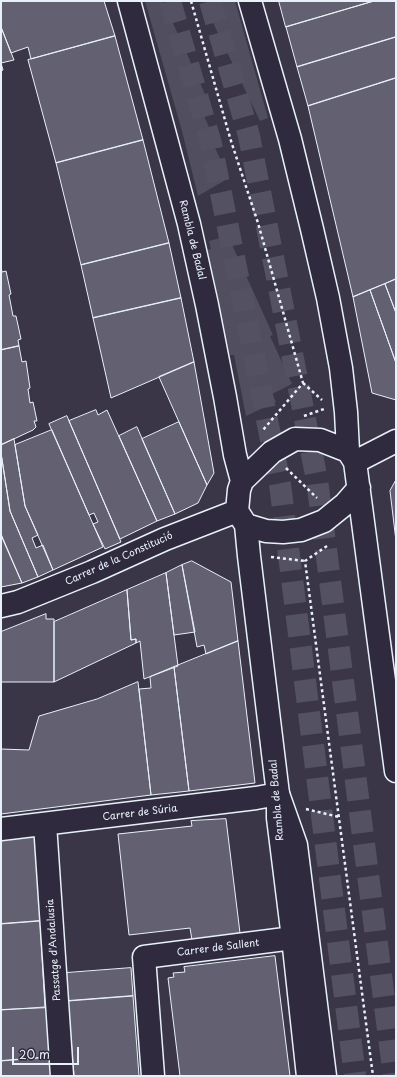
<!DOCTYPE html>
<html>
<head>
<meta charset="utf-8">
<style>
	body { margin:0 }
	#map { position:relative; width:397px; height:1077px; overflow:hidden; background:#3a3648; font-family:"Playpen Sans",sans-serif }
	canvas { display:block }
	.frame { position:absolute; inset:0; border:2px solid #e8f1f8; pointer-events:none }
	.scale { position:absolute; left:12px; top:1047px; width:67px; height:18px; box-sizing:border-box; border:2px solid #e8f1f8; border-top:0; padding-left:5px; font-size:12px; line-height:14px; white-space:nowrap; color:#e8f1f8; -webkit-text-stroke:3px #2f2a3d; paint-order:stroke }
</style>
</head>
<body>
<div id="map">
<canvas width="397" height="1077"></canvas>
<div class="frame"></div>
<div class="scale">20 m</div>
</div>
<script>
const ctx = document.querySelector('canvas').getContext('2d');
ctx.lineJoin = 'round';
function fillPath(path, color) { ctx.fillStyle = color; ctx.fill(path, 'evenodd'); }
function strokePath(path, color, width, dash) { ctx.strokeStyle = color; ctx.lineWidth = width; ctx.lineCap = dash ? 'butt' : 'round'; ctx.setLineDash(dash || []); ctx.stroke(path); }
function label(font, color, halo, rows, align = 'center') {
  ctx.font = font + ' "Playpen Sans",sans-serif'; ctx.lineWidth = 3; ctx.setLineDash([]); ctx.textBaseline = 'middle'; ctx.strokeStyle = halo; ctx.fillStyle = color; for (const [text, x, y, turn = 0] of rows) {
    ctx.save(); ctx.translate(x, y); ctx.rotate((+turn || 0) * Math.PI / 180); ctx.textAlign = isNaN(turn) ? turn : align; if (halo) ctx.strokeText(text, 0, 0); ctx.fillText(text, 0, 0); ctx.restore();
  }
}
fillPath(new Path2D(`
	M145 1H163L210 105 201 109 212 134 209 135 229 178 198 196 182 131Z
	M214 1H235L268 118 260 121 206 8 215 4Z
	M228 236 273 335 270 336 292 384 272 394 276 402 246 416 234 355H230L216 287 207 250 211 249 209 241Z`), '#504e5f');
const building = new Path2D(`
	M1 1H104L115 36 31 59 28 47 11 53 1 27Z
	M279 1H374L286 27Z
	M374 1H396V37L297 67 286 27Z
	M1 27 14 60 1 63 3 70 1 71Z
	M115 36 143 140 56 163 28 60Z
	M396 37V78L308 106 297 67Z
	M396 78V279L353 297 308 106Z
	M143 140 169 243 81 265 56 163Z
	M169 243 181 298 93 318 81 265Z
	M1 266 2 272 6 271 11 294 9 295 13 316H16L21 339 18 340 19 346 1 350Z
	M396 279V313L385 284Z
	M385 284 396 313V363L370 290Z
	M370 290 396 363V400L372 393 353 297Z
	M181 298 194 362 111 398 93 318Z
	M19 346 22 362 26 361 30 388 28 389 30 403 33 402 37 421H34L36 427 33 430 1 445V350Z
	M194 362 214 473 207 485 159 377Z
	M96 410 98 415 107 410 157 521 120 539 69 421Z
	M67 416 121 542 105 549 93 524 98 522 94 513 89 515 49 424Z
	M179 422 207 485 198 503 175 514 142 439Z
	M137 427 175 514 157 521 119 436Z
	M52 430 103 547 53 570 25 506 15 445Z
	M14 439 25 506 38 535 32 538 36 548 43 545 53 570 38 577 10 511 1 453V445Z
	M1 453 10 511 38 577 22 583 1 534Z
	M396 480V541L390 491Z
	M1 534 3 540 22 583 1 587Z
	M192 561 231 582 238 641 206 654 204 645 197 647 182 565Z
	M182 565 195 632 174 635 166 573Z
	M166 573 178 666 144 679 140 641 136 643V639L131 640 127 590Z
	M127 590 131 640 136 639V643L54 682V622Z
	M46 614V619H54V682H1V632Z
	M238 641 255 783 189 791 174 667Z
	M174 667 189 791 151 795 139 689 151 688 150 677Z
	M138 682 151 795 1 814V749L29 750 39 716 97 699Z
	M226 819 240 933 192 940 190 928 129 935 118 834 192 826 191 821Z
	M36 836 40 921 1 924V840Z
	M40 921 45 1007 1 1010V924Z
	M275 956 290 1076H180L168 978 174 977 173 973 185 972 184 967Z
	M131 968 133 996 68 1001 66 973Z
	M133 996 139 1076H74L68 1001Z
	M48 1008 51 1057 1 1061V1010Z
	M51 1057 52 1076H1V1061Z`);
fillPath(building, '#636171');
strokePath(building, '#e8f1f8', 1);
strokePath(new Path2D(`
	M170 1 211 144 280 484 355 1076
	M210 1 249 136 317 480 394 1076`), '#545262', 22, [22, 11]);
const minor = new Path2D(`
	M129 1 189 224 207 305 225 397 235 455 242 481
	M250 1 290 139 312 229 328 298 341 368 346 412 348 451 355 462 396 771
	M355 462 396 441
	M246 525 266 531 283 532 301 530 324 521 345 504 359 488
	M1 606 18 602 92 572 165 539 237 511
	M45 824 62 1076
	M1 829 256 798 278 794
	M153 1076 144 957 293 938
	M308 1076 293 938 278 818V794L249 556 246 525 237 511 239 490 242 481 272 452 295 439 320 440 348 451`);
const major = new Path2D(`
	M278 794 296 845 325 1076`);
strokePath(minor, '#e8f1f8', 25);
strokePath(major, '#e8f1f8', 25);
strokePath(new Path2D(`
	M191 1 231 141 258 223 303 383 263 430
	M303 383 322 400
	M304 416 324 409
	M286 468 317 498
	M327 546 305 561 373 1076
	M271 557 305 561
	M306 809 339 817`), '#e8f1f8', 2.5, [3, 3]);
strokePath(minor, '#2f2a3d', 22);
strokePath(major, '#2f2a3d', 22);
label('10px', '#e8f1f8', '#2f2a3d', [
	["Rambla de Badal",192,240,76],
	["Carrer de la Constitució",119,559,-24],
	["Rambla de Badal",277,800,-95],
	["Carrer de Súria",140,813,-7],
	["Carrer de Sallent",218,948,-7],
	["Passatge d'Andalusia",54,950,-94]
]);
</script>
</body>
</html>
